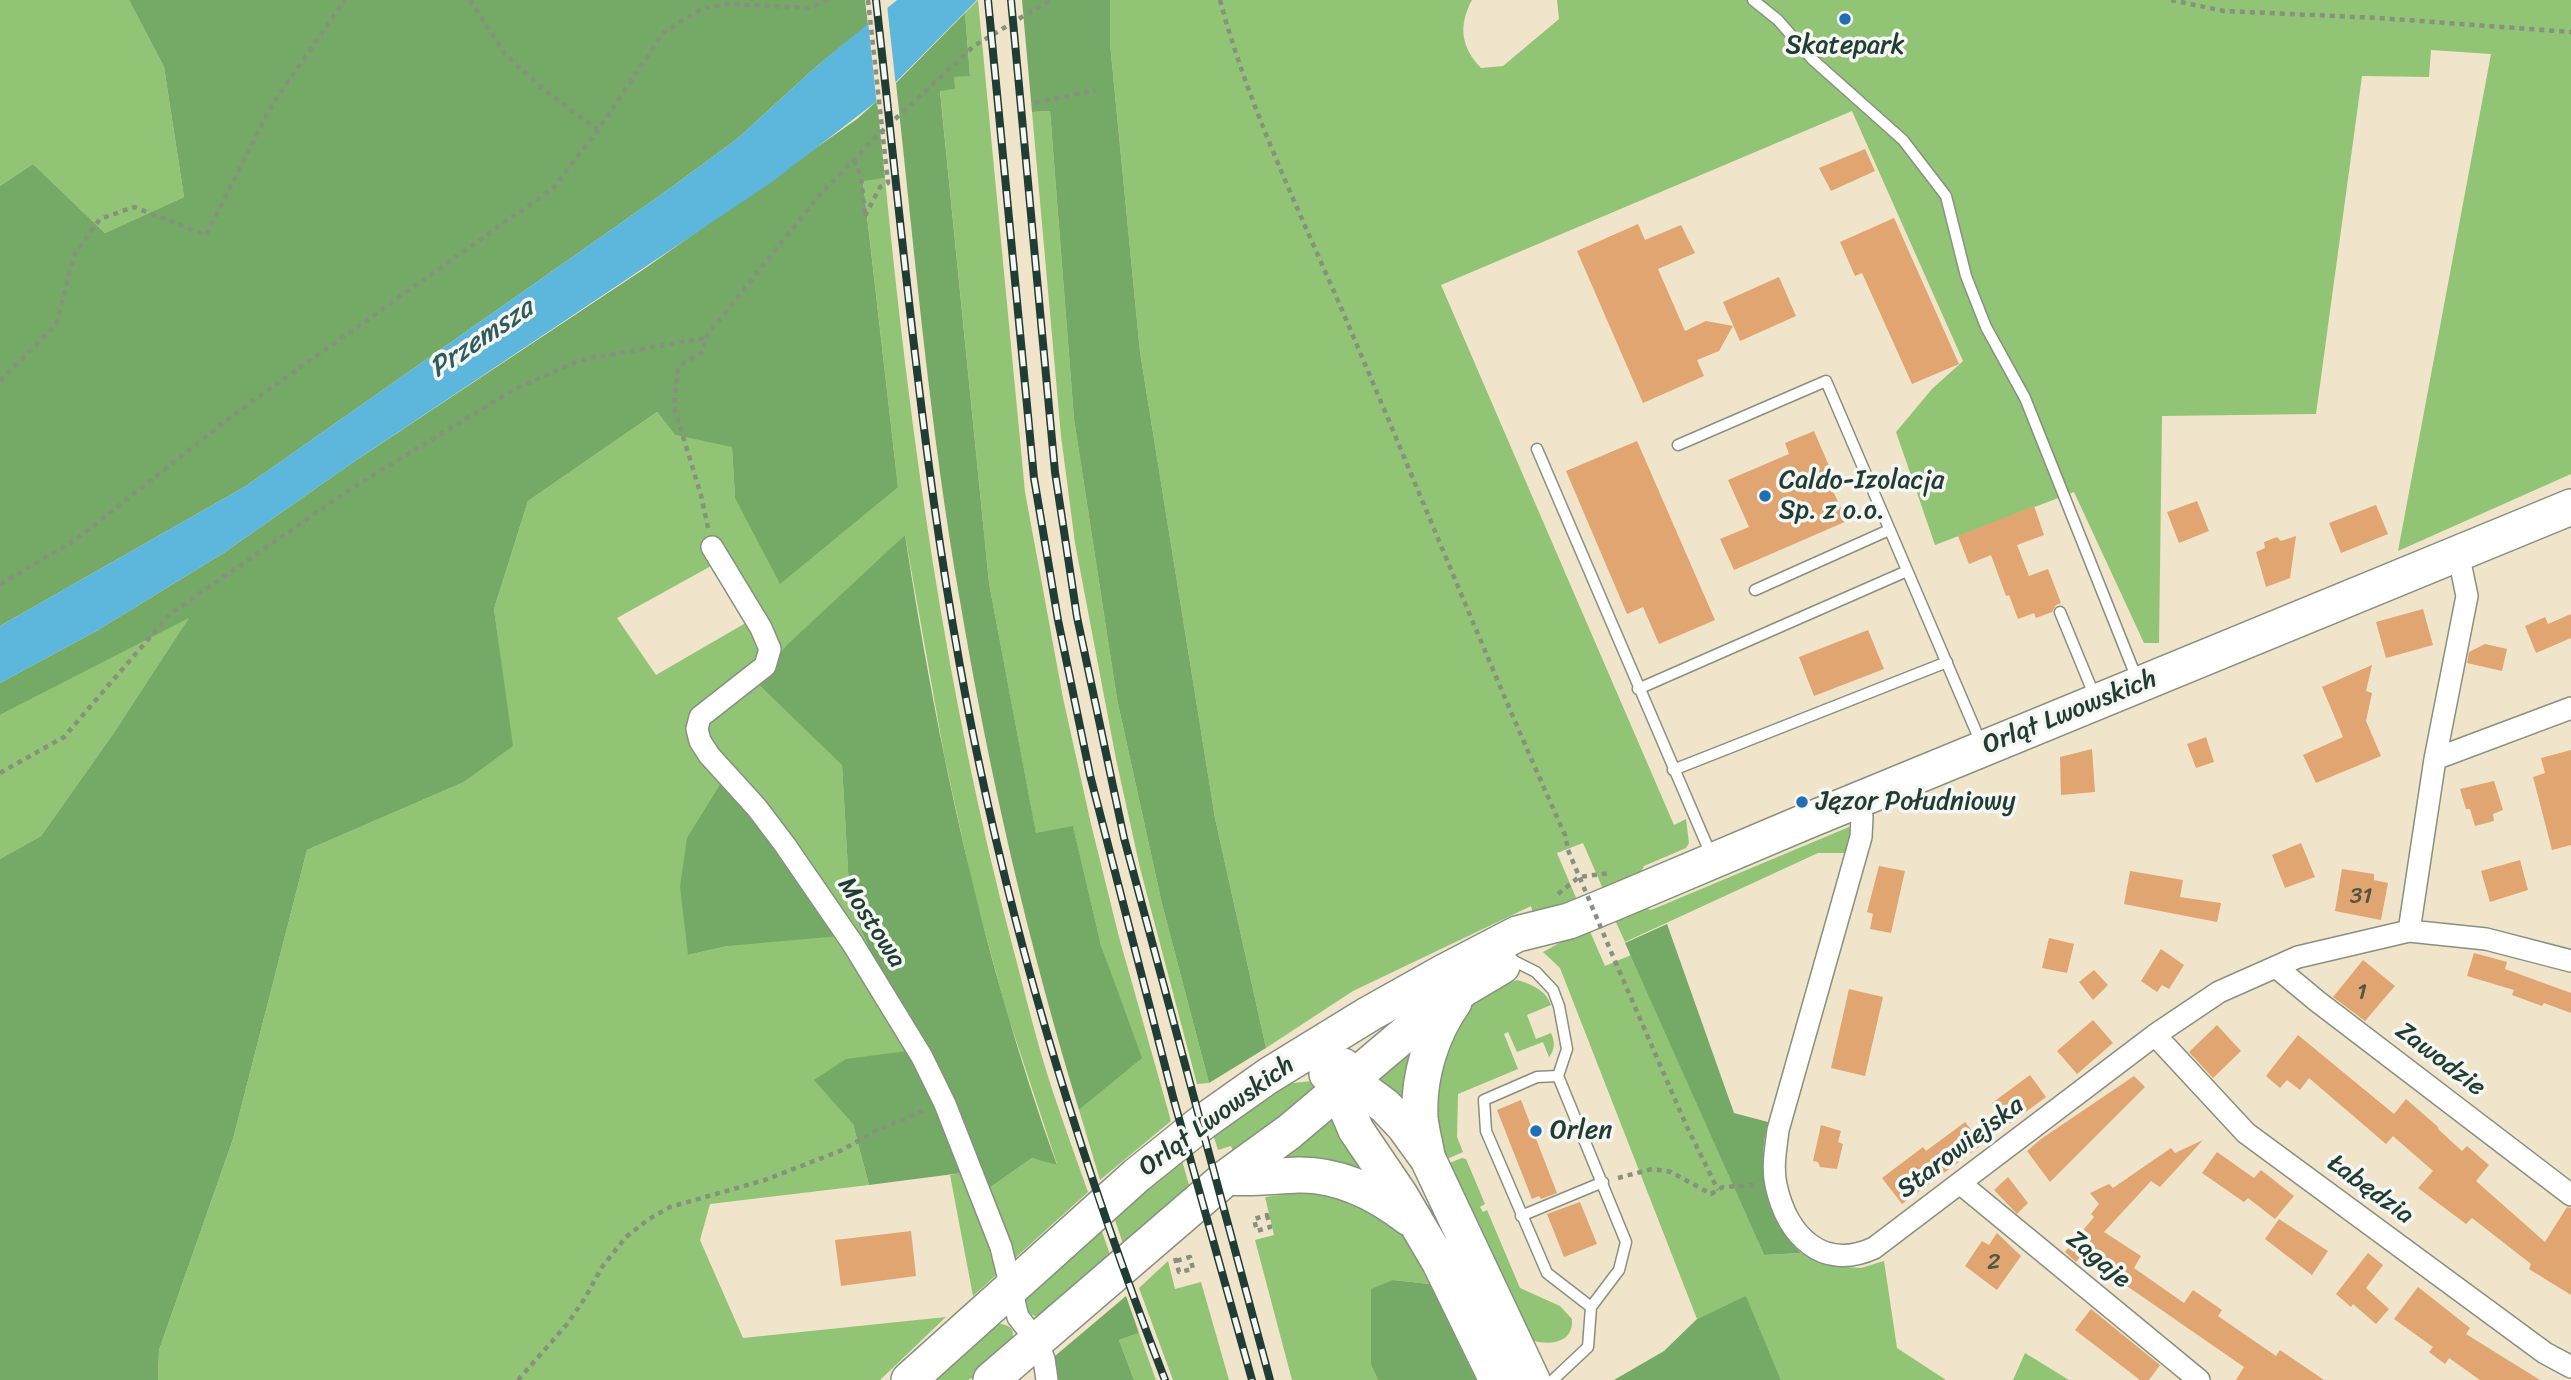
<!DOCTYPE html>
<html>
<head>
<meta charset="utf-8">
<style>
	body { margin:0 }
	canvas { display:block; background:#f0e4ca }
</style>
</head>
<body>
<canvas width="2571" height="1380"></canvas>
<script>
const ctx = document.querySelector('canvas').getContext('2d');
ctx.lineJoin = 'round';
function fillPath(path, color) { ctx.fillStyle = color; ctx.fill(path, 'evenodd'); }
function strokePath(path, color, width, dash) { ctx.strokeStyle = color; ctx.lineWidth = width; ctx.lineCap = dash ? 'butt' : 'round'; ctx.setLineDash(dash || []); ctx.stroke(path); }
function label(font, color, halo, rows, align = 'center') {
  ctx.font = font + ' Sriracha,sans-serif'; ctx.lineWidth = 7; ctx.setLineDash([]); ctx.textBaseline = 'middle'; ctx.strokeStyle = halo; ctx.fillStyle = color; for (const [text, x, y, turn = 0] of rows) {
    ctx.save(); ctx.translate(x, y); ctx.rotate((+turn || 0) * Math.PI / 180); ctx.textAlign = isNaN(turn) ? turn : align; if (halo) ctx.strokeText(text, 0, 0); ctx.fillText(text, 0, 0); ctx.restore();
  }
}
fillPath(new Path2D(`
	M0 0H129L164 67 184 197 105 233 33 164 0 186Z
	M978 0 1025 492 1063 698 1091 824 1119 937 1171 1121 1100 1180 1079 1110 1141 1058 1101 945 1073 827 1036 834 989 583 940 90 954 89V77L970 75 965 13Z
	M1110 0H1472C1458 26 1461 47 1481 68L1503 66 1559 19 1557 0H2571V474L2398 551 2491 54 2431 50 2429 77 2362 76 2316 414 2162 416 2159 643H2144L2074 492 1935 545 1896 432 1932 389 1963 361 1852 111 1441 285 1674 825 1686 819 1689 843 1686 848 1644 866 1640 874 1603 889 1583 843 1557 853 1577 900 1534 917 1531 906 1353 991 1266 1048 1215 818 1140 352 1110 43Z
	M1050 111 1074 419 1117 699 1162 904 1209 1083 1197 1084 1140 868 1116 759 1075 543 1061 436 1032 112Z
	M885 178C910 435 946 694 1012 944 1025 993 1037 1044 1053 1092 1064 1125 1076 1158 1088 1192L973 1296 950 1175 977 1170 985 1191 1032 1158 1057 1164 1007 1013 973 888 944 754 905 535 757 683 842 764 850 905 882 977 922 1049 853 1124 869 1185 710 1204 700 1240 743 1338 946 1317 880 1380H158L159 1350 233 1139 307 850 464 782 512 746 494 609 528 501 657 412 675 435 732 446 735 498 898 487 863 180ZM711 566 749 621 656 675 617 618ZM774 837 727 946 688 955Z
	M190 617 113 734 41 836 0 859V715Z
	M1849 827 1853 836 1845 853H1818L1625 942 1614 918 1638 906 1651 910Z
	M1588 927 1605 966 1631 955 1764 1255 1801 1253 1835 1266 1861 1268 1884 1261 1897 1348 1946 1380H1781L1746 1297 1697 1319 1560 968 1543 952Z
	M1517 980C1531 984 1546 990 1551 1005L1527 1015 1536 1039 1551 1033C1555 1041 1555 1050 1549 1057L1543 1042 1517 1052 1508 1032 1504 1034 1518 1069 1458 1094 1457 1137 1463 1152 1447 1159C1432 1113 1435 1076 1454 1033 1458 1026 1461 1015 1466 1009 1480 993 1498 986 1517 980Z
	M1413 1036 1410 1113 1367 1075Z
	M1322 1080 1326 1081 1234 1154 1231 1146 1218 1150 1212 1131 1272 1091 1293 1083Z
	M1327 1109 1366 1161 1354 1174 1269 1166Z
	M1181 1157 1191 1192 1125 1250 1113 1214Z
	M1462 1158 1466 1159 1485 1204 1480 1207 1483 1212 1487 1210 1520 1288 1560 1306 1572 1319C1574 1345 1546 1346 1528 1339L1449 1163Z
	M1296 1193 1327 1195 1355 1204 1360 1200 1402 1233 1430 1284 1393 1280 1371 1365 1378 1380H1292L1255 1240 1274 1235 1265 1197Z
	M1100 1226 1112 1260 1038 1317C1024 1313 1023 1303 1027 1291Z
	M1168 1261 1175 1289 1201 1282 1229 1380H1173L1139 1288Z
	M993 1323C1035 1325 1000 1355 986 1366 981 1370 974 1378 968 1380 958 1380 939 1380 928 1380Z
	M1139 1333 1156 1380H1134L1119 1340Z
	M2025 1353 2069 1380H2013Z`), '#92c475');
fillPath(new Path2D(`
	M129 0H865L868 25 818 65 737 139 665 192 246 486 0 626V186L33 164 105 233 184 197 164 67Z
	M1022 0H1110V43L1140 352 1215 818 1266 1048 1209 1083 1162 904 1117 699 1074 419 1050 111 1032 112Z
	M965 13 970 76 954 77 955 89 940 91 989 583 1036 833 1073 826 1101 945 1142 1058 1079 1110C1028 943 989 773 960 601 930 430 915 256 896 83Z
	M877 101 885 178 863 181 898 487 780 584 735 498 732 447 675 435 657 412 528 501 494 609 513 746 464 782 307 850 233 1139 159 1350 158 1380H0V859L41 836 113 734 189 618 0 715V683L98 630 225 552 352 463 647 267 857 119Z
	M905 535C938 748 983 961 1057 1165L1032 1158 985 1191 977 1171 869 1185 853 1124 814 1080 846 1059 922 1049 882 977 850 905 842 765 757 683 787 645Z
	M721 783 774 837 840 936 727 946 688 955 680 887 687 838Z
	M1667 924 1734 1113 1768 1122C1756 1172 1764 1217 1801 1253L1764 1255 1625 943Z
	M1393 1280 1430 1284 1476 1380H1378L1371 1365V1289Z
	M1126 1296 1139 1333 1119 1340 1134 1380H1058L1055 1356Z
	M1746 1296 1781 1380H1614L1664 1351 1697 1319Z`), '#75aa66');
fillPath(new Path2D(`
	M897 0H977L877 101 772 182 352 463 225 552 98 630 0 683V626L246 486 665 192 737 139 818 65Z`), '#5db6db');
fillPath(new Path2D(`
	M887 5 896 87 877 106 868 21Z`), '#f0e4ca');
fillPath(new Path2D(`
	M1865 149 1875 171 1831 191 1819 168Z
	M1894 218 1959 364 1912 384 1862 273 1855 276 1840 242Z
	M1638 224 1645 240 1681 225 1695 253 1658 269 1685 331 1706 321 1733 326 1719 351 1697 360 1704 376 1643 403 1577 251Z
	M1779 277 1796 316 1740 341 1723 302Z
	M1814 431 1839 489 1833 491 1847 521 1734 570 1720 539 1749 527 1728 480 1789 454 1785 443Z
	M1637 441 1715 620 1659 644 1643 607 1627 614 1566 471Z
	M2197 501 2209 531 2179 543 2167 512Z
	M2376 505 2388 534 2341 553 2329 523Z
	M2034 506 2044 535 2017 545 2029 576 2048 569 2061 603 2056 605 2052 612 2036 618 2034 613 2018 619 2009 595 2006 596 1991 555 1969 564 1958 536Z
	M2296 536 2290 578 2266 587 2256 552 2265 548 2264 542 2277 537 2281 541Z
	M2423 609 2433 645 2386 658 2376 622Z
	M2571 614V638L2536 653 2525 626 2545 617 2548 624Z
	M1868 630 1884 669 1814 696 1799 657Z
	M2485 644 2507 649 2502 671 2467 663 2469 652Z
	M2372 665 2366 691 2372 693 2366 721 2381 756 2316 783 2303 755 2343 737 2322 687Z
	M2206 737 2214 762 2196 768 2187 744Z
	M2092 749 2095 792 2061 795 2060 757Z
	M2571 750V845L2552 850 2533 777 2545 773 2541 758Z
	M2494 781 2503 810 2493 814 2494 821 2475 826 2470 809H2466L2460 789Z
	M2301 843 2315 877 2285 888 2272 855Z
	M2520 860 2528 890 2490 902 2481 871Z
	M1879 866 1905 871 1891 933 1870 929 1873 914 1867 912Z
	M2342 869 2374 874V880L2388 883 2381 920 2335 911Z
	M2130 871 2183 880 2180 897 2221 903 2217 922 2124 904Z
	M2049 938 2074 944 2067 973 2042 968Z
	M2161 949 2184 965 2169 989 2162 985 2157 992 2141 981Z
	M2474 953 2507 962 2505 969 2571 993V1013L2544 1003 2542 1006 2512 995 2514 990 2467 976Z
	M2363 960 2395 986 2365 1021 2333 997Z
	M2094 970 2108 985 2093 1000 2079 982Z
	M1849 989 1883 997 1865 1076 1831 1068Z
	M2093 1020 2113 1043 2077 1074 2057 1051Z
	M2217 1025 2241 1051 2213 1078 2189 1052Z
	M2298 1035 2394 1114 2406 1099 2438 1127V1129L2462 1151 2467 1146 2489 1165 2476 1181 2545 1242 2567 1207 2571 1208V1295L2529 1269 2531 1264 2472 1218 2466 1224 2418 1188 2433 1171 2393 1136 2386 1144 2309 1078 2300 1090 2287 1080 2280 1088 2266 1076Z
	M2030 1075 2046 1097 2008 1125 1992 1103Z
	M2134 1076 2145 1087 2050 1182 2027 1151 2041 1139Z
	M1521 1100 1557 1193 1541 1199 1539 1196 1532 1199 1497 1110Z
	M1965 1122 1983 1144 1902 1204 1882 1178 1923 1147 1926 1151Z
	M1821 1125 1841 1131 1838 1142 1843 1144 1837 1169 1820 1167 1818 1162 1813 1161Z
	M2203 1140 2160 1187 2151 1181 2104 1232 2141 1256 2134 1268 2184 1303 2193 1290 2222 1310 2218 1316 2276 1356 2280 1350 2324 1380H2236L2244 1367 2082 1255 2076 1262 2065 1252 2094 1217 2091 1214 2099 1204 2090 1193 2109 1184 2113 1188 2171 1148 2175 1153Z
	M2217 1152 2254 1178 2261 1170 2294 1196 2275 1219 2248 1198 2244 1202 2202 1173Z
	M2008 1177 2028 1203 2017 1214 1994 1190Z
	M1580 1202 1597 1244 1564 1257 1547 1214Z
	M2279 1219 2328 1251 2312 1275 2265 1239Z
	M911 1231 916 1276 841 1286 835 1240Z
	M1997 1233 2021 1256 1997 1290 1965 1266 1982 1241 1989 1245Z
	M2368 1253 2383 1265 2366 1288 2389 1309 2376 1324 2353 1304 2351 1307 2336 1294Z
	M2418 1287 2470 1328 2466 1334 2540 1380H2480L2449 1358 2445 1364 2429 1352 2433 1347 2394 1319Z
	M2091 1309 2160 1365 2149 1380H2140L2075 1330Z`), '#e1a571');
const service = new Path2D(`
	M1753 0 1778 20 1812 59 1903 140 1946 196 1966 276 1986 327 2025 398 2137 679
	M1678 445 1826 381 1981 743
	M1537 449 1712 857
	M1755 590 1889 530
	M2060 612 2095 697
	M1638 689 1907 571
	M1673 770 1947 662
	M1512 960 1536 972 1553 990 1559 1006 1567 1049 1558 1076 1626 1242 1619 1270 1591 1307 1588 1347 1553 1380
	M1558 1076 1537 1077 1484 1100 1486 1131 1547 1273 1591 1307
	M1521 1216 1603 1182`);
const minor = new Path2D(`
	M712 547 761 628 770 649 765 666 700 717 697 729 700 741 709 755 757 808 785 845 853 944 922 1057 945 1104 1001 1247 1018 1317 1037 1341 1044 1359 1047 1380
	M2435 759 2571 708
	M1856 801 1862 817 1861 837 1778 1130C1776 1148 1772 1167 1776 1185 1787 1235 1822 1272 1874 1248L2155 1035 2219 992 2298 957 2409 931 2486 939 2571 961
	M2409 931 2435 759 2467 596 2458 553
	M2276 967 2317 1001 2571 1195
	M2155 1035 2246 1133 2545 1353 2571 1367
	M1961 1184 2199 1380`);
const primary = new Path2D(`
	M1343 1066 1347 1109 1356 1130 1400 1195 1440 1263 1497 1380
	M1327 1074 1344 1084 1362 1089 1385 1106 1404 1126 1428 1159 1532 1380
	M1427 1156C1425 1143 1421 1130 1420 1117 1418 1078 1431 1034 1454 1002
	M1227 1177C1253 1179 1273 1176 1298 1175 1339 1174 1378 1194 1409 1218
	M909 1380 1137 1175 1203 1122 1268 1076 1369 1014 1444 972 1517 934 1569 921 1613 903 1807 821 2571 507
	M991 1380 1227 1177 1289 1132 1424 1018 1465 988 1502 966`);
strokePath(service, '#88907f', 13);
strokePath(minor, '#88907f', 24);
strokePath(primary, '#88907f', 38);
strokePath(new Path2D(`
	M470 0 505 54 542 88 598 130
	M1220 0C1252 119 1309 230 1356 343 1426 507 1492 673 1565 835L1568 850
	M2171 0 2224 11 2379 18 2571 32
	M1035 103 1095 90
	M854 160 861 176 865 215
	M865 216 880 187 888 183 886 165
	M0 381 56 325 75 253 100 219 134 207 206 235 273 103 345 0
	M708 528 701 495 674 407 678 367 704 351 705 338 817 198 879 134 974 46 1050 0
	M0 584 74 541 236 413 553 188 598 130 663 33 701 9 727 4 809 8 828 0
	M0 773 64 737 170 614 349 490 513 390 580 360 705 338
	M1558 894 1579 877 1610 873
	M1615 961 1687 1127 1718 1190
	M1618 1178 1652 1169 1671 1172 1711 1194 1723 1187 1757 1185
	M1267 1215 1270 1227 1257 1231 1254 1219Z
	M1175 1258 1179 1272 1193 1269 1190 1257 1176 1261
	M518 1380 568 1323 585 1298 602 1267 626 1237 649 1219 670 1207 765 1180 840 1151 874 1132 927 1109`), '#88907f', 4.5, [5, 5]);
strokePath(service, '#fff', 10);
strokePath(minor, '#fff', 21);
strokePath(primary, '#fff', 35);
const rail = new Path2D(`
	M876 0C905 256 926 515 980 768 1024 977 1088 1181 1165 1380
	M988 0 1034 478 1058 620 1090 775 1173 1097 1252 1380
	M1011 0 1055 472 1077 617 1124 838 1270 1380`);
strokePath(rail, '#1f3d34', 8);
strokePath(rail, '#f6f6f2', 5, [16]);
strokePath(new Path2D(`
	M868 0 886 165
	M1568 850 1615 961`), '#88907f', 4.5, [5, 5]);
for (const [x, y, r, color] of [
	[1845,19,7,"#1f6fb2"],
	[1765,496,7,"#1f6fb2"],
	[1802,802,7,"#1f6fb2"],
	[1536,1131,7,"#1f6fb2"]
]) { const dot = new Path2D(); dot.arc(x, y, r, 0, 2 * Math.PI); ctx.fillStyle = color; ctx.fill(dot); strokePath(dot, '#f6f6f2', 2.5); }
label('23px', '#505743', null, [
	["31",2361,897],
	["1",2362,993],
	["2",1994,1263]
]);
label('26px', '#1f3d34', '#f6f6f2', [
	["Skatepark",1845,46,"center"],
	["Caldo-Izolacja",1779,481],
	["Sp. z o.o.",1779,511],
	["Jęzor Południowy",1816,802],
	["Orlen",1550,1131]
], 'left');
label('26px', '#1f3d34', '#f6f6f2', [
	["Orląt Lwowskich",2070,713,-22],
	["Mostowa",871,923,57],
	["Zawodzie",2440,1060,37],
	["Orląt Lwowskich",1217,1117,-36],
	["Starowiejska",1961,1148,-37],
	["Łabędzia",2370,1190,36],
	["Zagaje",2098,1260,40]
]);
label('italic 28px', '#2e5b5e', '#f6f6f2', [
	["Przemsza",482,339,-34]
]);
</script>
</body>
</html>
